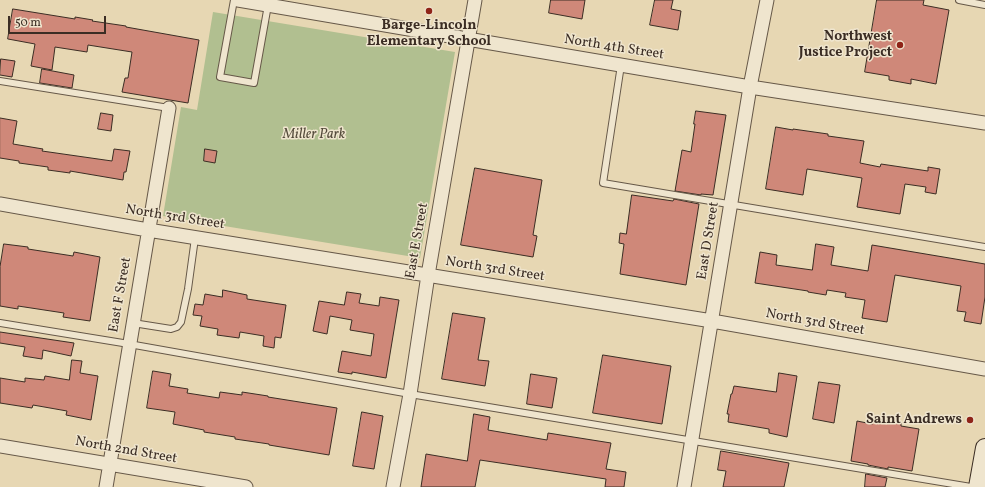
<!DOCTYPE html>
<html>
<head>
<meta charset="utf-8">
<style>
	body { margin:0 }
	#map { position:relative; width:985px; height:487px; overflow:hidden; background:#e7d7b3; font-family:Vollkorn,serif }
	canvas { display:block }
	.scale { position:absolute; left:8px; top:16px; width:98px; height:18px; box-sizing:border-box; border:2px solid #3b2d24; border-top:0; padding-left:5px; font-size:12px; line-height:14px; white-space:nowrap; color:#3b2d24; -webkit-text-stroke:3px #efe5ce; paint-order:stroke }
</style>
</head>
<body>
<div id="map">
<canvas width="985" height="487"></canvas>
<div class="scale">50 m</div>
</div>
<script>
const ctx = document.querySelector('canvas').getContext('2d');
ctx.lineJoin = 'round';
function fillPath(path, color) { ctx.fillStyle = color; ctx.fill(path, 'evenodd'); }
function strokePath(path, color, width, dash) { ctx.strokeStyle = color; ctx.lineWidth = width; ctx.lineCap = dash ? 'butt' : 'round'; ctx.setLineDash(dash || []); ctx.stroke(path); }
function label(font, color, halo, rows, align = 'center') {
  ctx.font = font + ' Vollkorn,serif'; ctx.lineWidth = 3; ctx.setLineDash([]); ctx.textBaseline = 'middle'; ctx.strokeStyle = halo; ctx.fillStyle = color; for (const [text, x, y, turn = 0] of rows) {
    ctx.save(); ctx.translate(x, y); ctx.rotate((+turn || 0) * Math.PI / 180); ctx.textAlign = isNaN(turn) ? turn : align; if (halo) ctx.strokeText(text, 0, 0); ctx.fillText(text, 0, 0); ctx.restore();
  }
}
fillPath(new Path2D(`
	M213 12 455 52 420 258 163 216 181 107 197 110Z`), '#b1bf90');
const building = new Path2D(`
	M551 0H585L582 19 549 13Z
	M655 0H673L671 9 681 11 678 30 650 25Z
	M877 0H924L923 5 949 10 936 84 911 79V84L889 80V76L865 72Z
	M13 9 75 19V17L93 20 92 21 126 26V27L199 40 188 103 122 92 125 78H128L132 52 88 45 87 52 55 47 52 70 31 66 35 44 8 39Z
	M1 59 15 61 12 77 0 75Z
	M42 69 74 75 72 88 40 83Z
	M696 111 726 115 713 195 701 194V195L675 191 682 150 691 152 695 124H694Z
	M101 113 113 115 111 131 98 129Z
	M0 118 17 121 13 144 43 149 42 151 112 161 114 149 130 151 126 172H124L123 180 70 171V173L48 170V167L19 163V161L0 158Z
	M776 127 793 130V129L828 134V136L864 141 860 163 880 167 881 164 928 171V167L940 169 936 194 925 192 926 187 905 184 900 214 857 207 862 178 807 169 803 195 766 189Z
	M205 149 217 151 215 163 204 161Z
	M475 168 542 180 533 235 537 236 533 257 461 245Z
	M632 195 673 201 674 199 699 204 686 285 620 274 624 244 619 243 620 233 626 234Z
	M4 244 28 247V249L73 256 74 252 100 257 90 321 63 317 64 313 18 306V309L0 306V267Z
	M816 244 834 247 831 265 868 271 872 245 985 264V297L981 324 964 321 966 312 957 311 961 286 895 275 887 322 862 318 865 300 845 297 846 293 827 290 826 295 808 292V291L755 283 760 252 777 255 776 265 812 270Z
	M223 290 247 295V299L286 305 281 338 275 337 274 348 263 346 264 336 240 332 239 338 217 335 218 329 200 326 202 316 193 315 195 304 203 305 205 294 222 297Z
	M347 292 361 294 359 303 379 306 380 297 399 300 386 378 352 372V374L338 372 342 351 371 356 374 334 350 330 352 320 330 316 327 334 313 331 319 301 344 305Z
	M453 313 485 318 478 360 489 361 485 386 442 379Z
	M0 332 74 343 71 356 43 350 42 359 23 356 25 347 0 343Z
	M603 355 671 366 662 424 593 413Z
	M72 360 82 361 80 373 98 376 91 420 66 415 67 411 33 405 32 408 0 403V378L25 382V378L44 380 45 376 69 380Z
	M153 371 171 374 169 386 188 389 187 393 219 398 220 392 242 395V392L268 396V397L337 408 329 455 269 445V444L235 439V437L204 432V430L173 424 175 412 147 408Z
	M779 373 797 376 787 437 769 433V429L728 422 729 414H727L731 394H732L734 386 776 392Z
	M531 374 557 378 552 408 527 404Z
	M819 382 840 385 834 423 813 419Z
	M362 412 383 416 374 469 353 466Z
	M474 414 490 417 488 430 547 440 548 433 611 443 606 469 626 472 624 487H605L606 479 480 460 475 487H421L426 454 467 461Z
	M873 418 901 423V426L919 429 912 471 888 467V469L868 465V464L851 461 857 421 872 424Z
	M721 451 789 463 784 487H723L726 471 718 470Z
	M866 474 887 478 885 487H865Z`);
fillPath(building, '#cf8879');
strokePath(building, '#3b2d24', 1);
const lane = new Path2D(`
	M234 0 220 77 254 83 268 5
	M959 0 985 5
	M621 65 603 183 985 247
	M0 81 169 108
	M0 323 129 344 410 394 971 487
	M133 323 171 329 177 327 181 322 188 289 195 238`);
const street = new Path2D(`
	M238 0 750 87 985 123
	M0 204 148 230 712 321 985 369
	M0 446 246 487
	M106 487 169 108
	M393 487 410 394 428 275 475 0
	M684 487 750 87 767 0`);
const secondary = new Path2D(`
	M978 487 985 448`);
strokePath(lane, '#665848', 8);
strokePath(street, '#665848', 15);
strokePath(secondary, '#3b2d24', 20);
strokePath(lane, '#efe5ce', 6);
strokePath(street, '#efe5ce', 13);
strokePath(secondary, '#efe5ce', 18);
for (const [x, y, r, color] of [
	[429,11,4,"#8f2418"],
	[900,45,4,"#8f2418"],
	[970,420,4,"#8f2418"]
]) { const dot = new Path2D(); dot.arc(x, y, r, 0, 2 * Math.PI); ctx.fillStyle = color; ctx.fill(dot); strokePath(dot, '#efe5ce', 1.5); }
label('bold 14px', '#3b2d24', '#efe5ce', [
	["Barge-Lincoln",429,26,"center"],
	["Elementary School",429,42,"center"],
	["Northwest",892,37],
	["Justice Project",892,53],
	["Saint Andrews",962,420]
], 'right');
label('14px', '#3b2d24', '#efe5ce', [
	["North 4th Street",614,48,9],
	["North 3rd Street",175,218,9],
	["East E Street",418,241,-80],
	["East D Street",709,241,-81],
	["North 3rd Street",495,270,9],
	["East F Street",121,295,-80],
	["North 3rd Street",815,323,10],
	["North 2nd Street",126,451,10]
]);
label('italic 14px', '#534a3a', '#efe5ce', [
	["Miller Park",314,135]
]);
</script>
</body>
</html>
